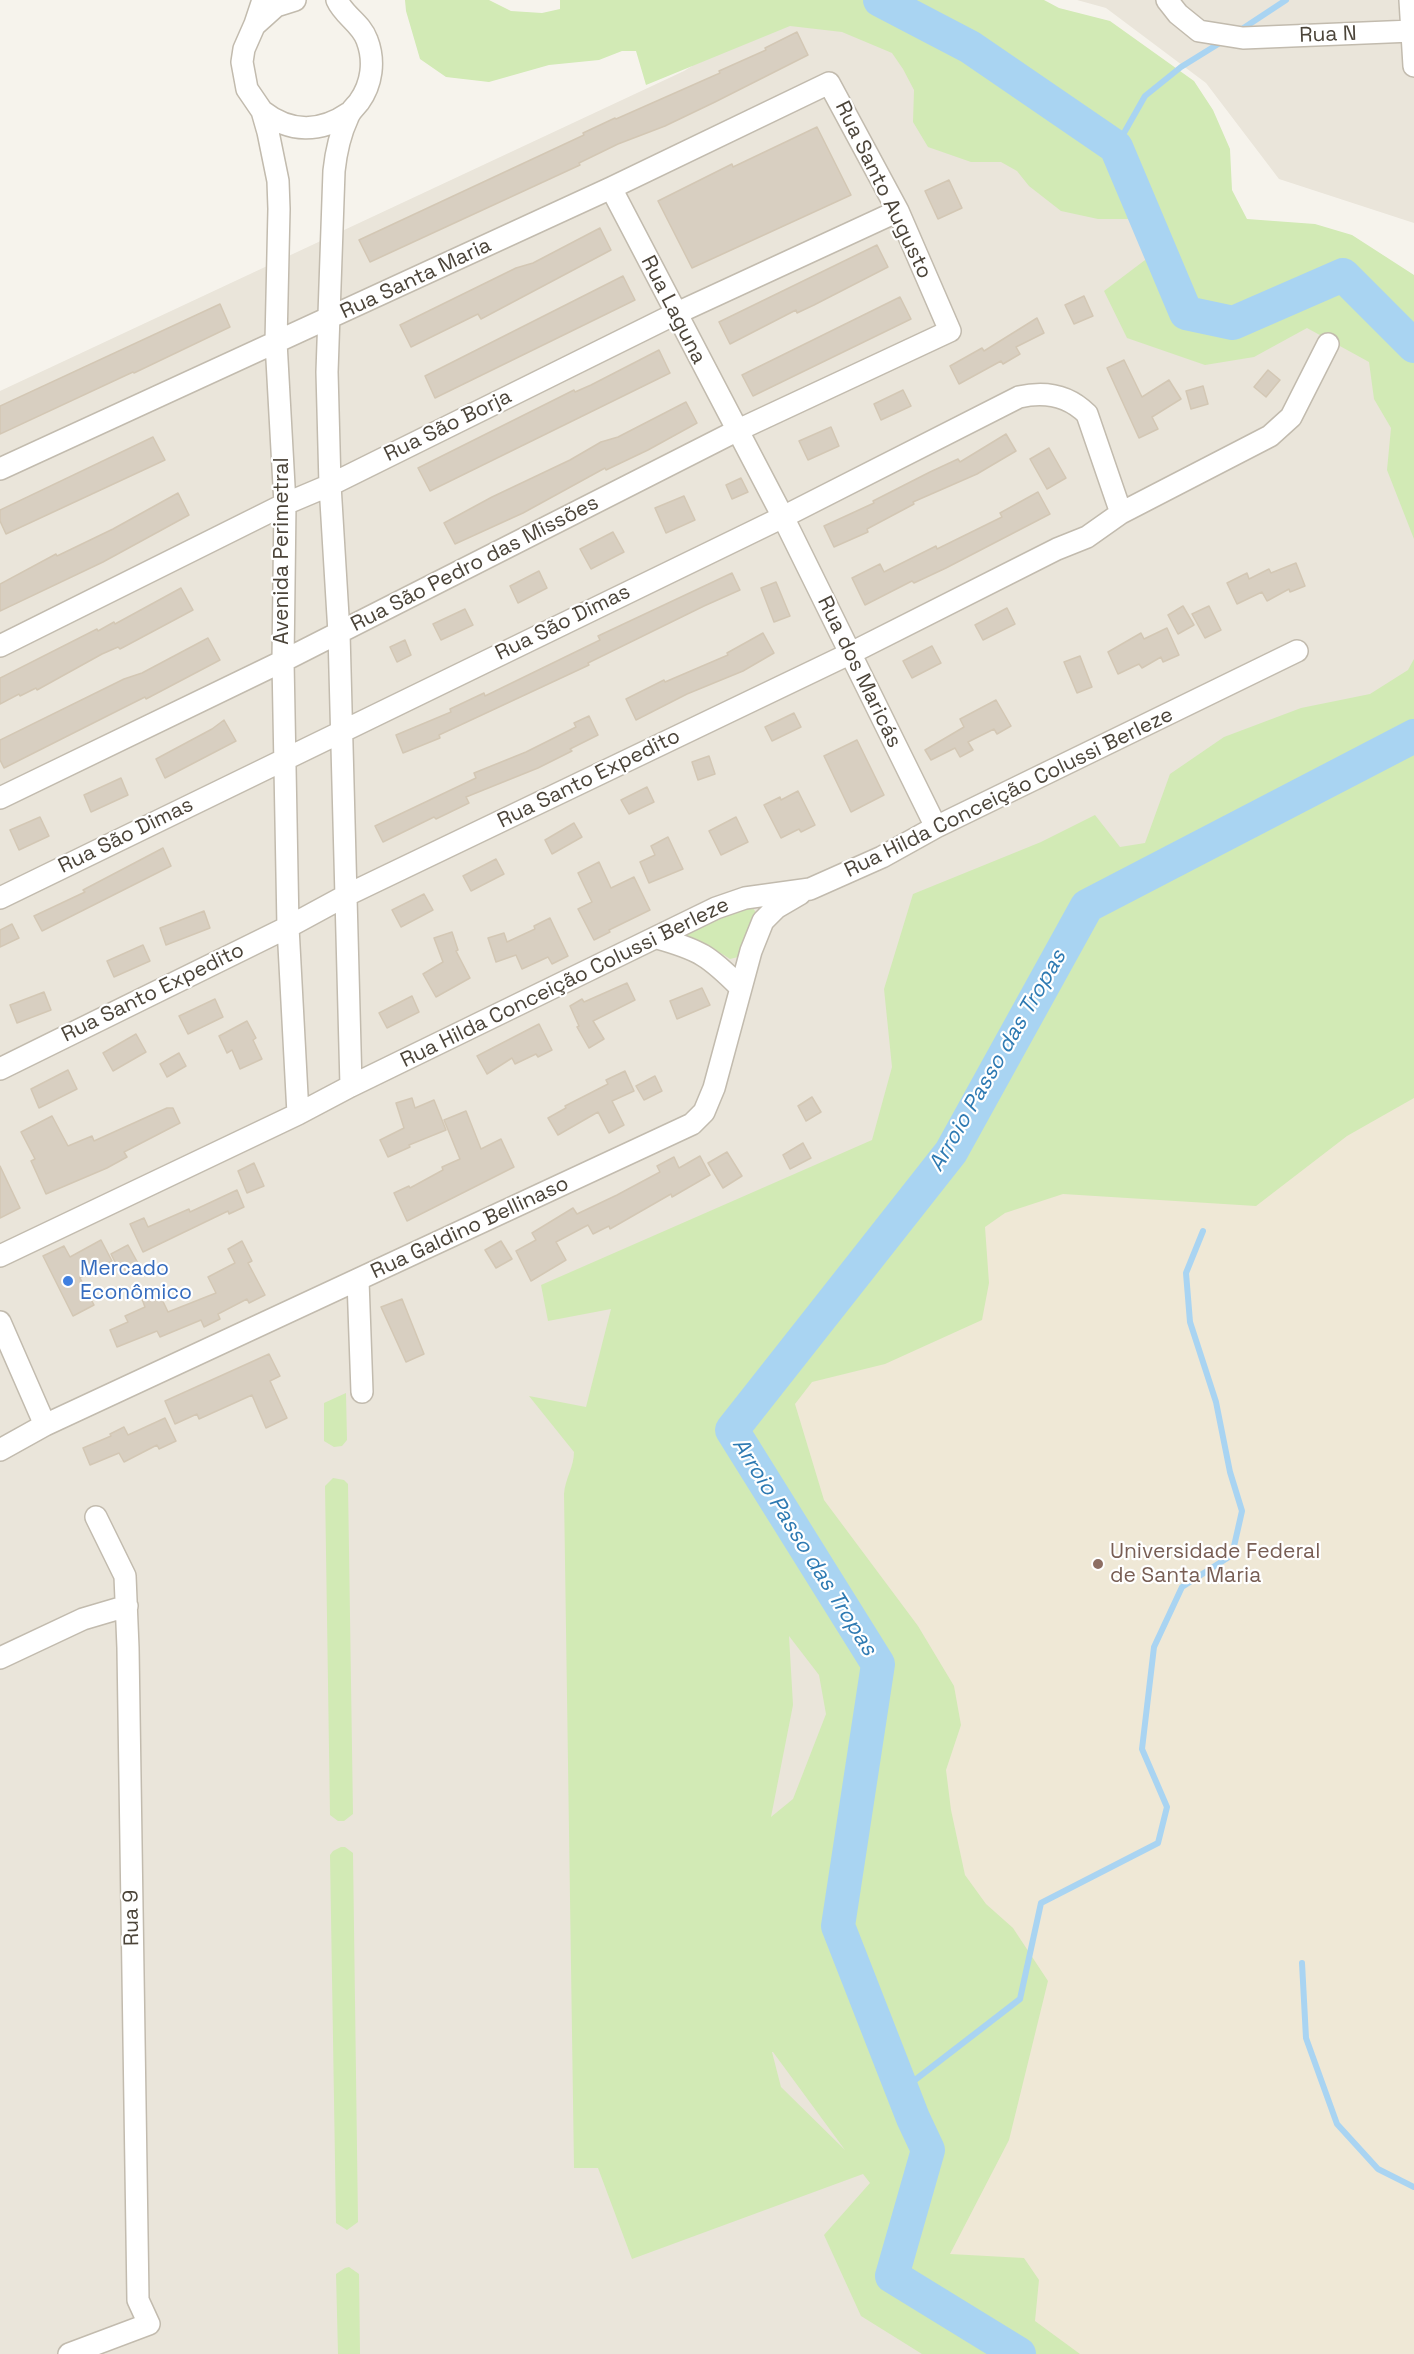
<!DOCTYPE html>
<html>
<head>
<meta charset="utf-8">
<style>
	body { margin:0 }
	canvas { display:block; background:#f6f3ec }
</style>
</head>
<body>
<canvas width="1414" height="2354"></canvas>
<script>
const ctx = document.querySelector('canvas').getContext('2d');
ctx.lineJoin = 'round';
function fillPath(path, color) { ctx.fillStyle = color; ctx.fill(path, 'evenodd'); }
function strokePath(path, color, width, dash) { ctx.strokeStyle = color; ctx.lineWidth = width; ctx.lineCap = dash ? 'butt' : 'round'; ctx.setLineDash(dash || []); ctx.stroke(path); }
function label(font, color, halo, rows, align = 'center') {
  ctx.font = font + ' "Space Grotesk",sans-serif'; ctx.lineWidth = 4.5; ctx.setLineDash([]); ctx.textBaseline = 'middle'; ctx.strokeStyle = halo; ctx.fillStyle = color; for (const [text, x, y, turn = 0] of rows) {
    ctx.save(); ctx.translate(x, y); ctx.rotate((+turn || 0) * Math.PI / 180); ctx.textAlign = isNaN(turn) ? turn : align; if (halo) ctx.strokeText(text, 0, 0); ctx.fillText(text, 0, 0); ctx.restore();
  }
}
fillPath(new Path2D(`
	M800 0 1116 147 1343 275 1414 346V736L878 1664 1019 2354H0V391L684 71Z
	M1077 0H1414V223L1279 179 1206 83 1106 8Z`), '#eae5da');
fillPath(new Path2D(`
	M1414 710V2354H944L853 1689 709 1438Z`), '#efe8d6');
fillPath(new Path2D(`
	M405 0H489L511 11 542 13 560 9V0H1044L1059 8 1110 21 1194 81 1213 110 1230 149 1232 190 1247 219 1315 224 1352 235 1414 275V539L1387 470 1391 428 1374 399 1369 362 1307 328 1254 357 1205 365 1127 338 1104 291 1157 251 1133 219H1098L1061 211 1029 186 1017 171 1001 162H971L928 147 913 122 914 90 903 69 892 53 842 32 790 26 646 85 636 51H622L599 60 549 65 489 82 446 77 420 59 406 11Z
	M1414 659V1098L1347 1136 1256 1206 1063 1194 1005 1213 985 1227 989 1283 982 1320 885 1364 812 1382 795 1404 824 1500 918 1626 954 1686 961 1725 946 1770 951 1810 965 1875 986 1904 1013 1928 1048 1981 1009 2140 950 2254 1024 2258 1039 2280 1035 2321 1080 2354H922L861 2316 824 2235 870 2183 863 2174 632 2259 598 2168H574L564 1494C565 1479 574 1467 574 1452L529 1396 586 1407 611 1309 548 1321 541 1285 872 1140 892 1067 884 989 913 894 1041 842 1095 815 1120 847 1145 843 1170 774 1224 737 1301 708 1370 694 1408 670ZM789 1636 819 1675 826 1714 793 1799 771 1817 793 1705ZM772 2052H773L845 2150 781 2087Z
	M752 906 759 918 742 956 730 959 708 945 676 936 723 912Z
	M346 1393 347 1440 342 1446 334 1447 324 1441V1403Z
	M333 1478 344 1480 348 1484 353 1814 344 1821H338L330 1815 325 1486Z
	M341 1847H345L353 1853 358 2222 347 2230 336 2223 330 1855 333 1851Z
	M349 2267 359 2274 360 2354H338L336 2274 345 2268Z`), '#d2eab5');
strokePath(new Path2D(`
	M1239 31 1286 0
	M1116 147 1145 96 1181 67 1223 41
	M1302 1963 1306 2038 1337 2124 1378 2169 1414 2187
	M902 2090 1020 1999 1041 1903 1158 1843 1167 1807 1142 1749 1154 1647 1182 1587 1232 1555 1242 1511 1230 1472 1216 1402 1190 1322 1186 1273 1203 1231`), '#a9d4f2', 6);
strokePath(new Path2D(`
	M880 0 970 47 1116 147 1186 313 1233 323 1343 275 1414 346
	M1019 2354 892 2276 928 2150 913 2118 838 1926 878 1664 732 1430 951 1152 1087 906 1414 736`), '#a9d4f2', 34);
const building = new Path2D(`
	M797 32 808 55 715 102 665 126 618 144 579 163 580 165 370 262 359 240 584 135 583 133 615 118 616 119 720 73 719 71 766 50 765 48Z
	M817 127 851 195 692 268 658 201 732 164 733 167Z
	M949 180 962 208 938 219 925 191Z
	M600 228 611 250 481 319 478 314 411 347 400 325 516 268 533 263Z
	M877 245 888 267 814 305 797 313 796 310 730 344 719 322Z
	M623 276 635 300 435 398 425 376Z
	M1084 296 1093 316 1074 324 1065 305Z
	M900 297 911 319 753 396 742 375Z
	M220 304 230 327 134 373 133 372 0 434V406Z
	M1037 318 1044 333 1016 347 1020 354 1003 364 1001 361 959 384 950 366 982 348 984 351Z
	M659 350 670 373 430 491 418 468 574 390 575 392 591 385Z
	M1124 360 1142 397 1169 380 1181 399 1152 417 1158 429 1139 438 1107 368Z
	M1268 370 1280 380 1266 397 1254 387Z
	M1203 386 1208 404 1191 409 1186 391Z
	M903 390 911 406 881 420 874 404Z
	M686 402 697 423 648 450 606 470 605 468 523 513 455 544 444 523 492 497 570 460 601 442 618 437Z
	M831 427 839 446 808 460 799 441Z
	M1006 434 1016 451 977 474 913 502 914 504 867 529 868 532 834 547 824 526 874 503 873 501 930 472 958 459 960 462Z
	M153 437 165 460 6 534 0 521V510Z
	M1049 448 1066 478 1047 489 1030 459Z
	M741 478 748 492 732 499 726 485Z
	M1038 492 1050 514 946 568 914 583 912 581 865 605 852 578 880 564 884 572 936 546 937 549 1002 517 1000 513Z
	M178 493 189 515 103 562 0 611V584L56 554 57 556 113 529Z
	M684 496 695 520 666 533 655 508Z
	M613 532 624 552 591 569 580 549Z
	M1296 563 1305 586 1290 592 1289 589 1267 601 1262 592 1237 604 1227 583 1247 573 1249 579 1269 569 1271 573Z
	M539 571 547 588 518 603 510 586Z
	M732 573 740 590 704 606 588 663 589 665 439 735 440 738 403 753 396 735 451 712 450 709 484 693 485 696 600 640 598 636Z
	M776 582 790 616 774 622 761 588Z
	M181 588 193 610 120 649 118 647 102 654 37 690 36 688 20 696 19 694 0 704V678L97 629 98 631 114 622 115 624Z
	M1183 606 1194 625 1178 634 1168 615Z
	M1209 606 1221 630 1205 638 1192 614Z
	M1007 608 1015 624 983 640 975 625Z
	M465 609 473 625 441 640 433 624Z
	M1167 628 1179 655 1163 662 1161 657 1142 668 1139 664 1118 674 1108 652 1141 633 1144 639Z
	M763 633 774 653 743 671 687 694 636 720 626 699 664 680 665 682 728 655 727 653Z
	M208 638 220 660 146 699 145 697 129 705 4 768 0 760V740L124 679 142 673Z
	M405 640 411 655 397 662 390 647Z
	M932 646 941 663 912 678 903 661Z
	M1080 656 1092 687 1077 693 1064 662Z
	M996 700 1011 726 997 734 994 729 968 742 973 750 960 757 955 748 931 760 925 750 964 727 960 719Z
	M794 713 801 727 772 741 765 727Z
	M589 716 598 735 570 749 572 751 538 768 466 797 469 803 436 819 434 817 383 842 375 826 476 778 474 773 526 752 576 727 574 723Z
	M224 720 236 741 165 778 156 759 212 729Z
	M857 740 884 795 851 812 824 756Z
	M709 756 715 774 698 780 692 762Z
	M121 778 128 795 91 812 84 795Z
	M647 787 654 802 629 814 621 800Z
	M798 791 815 825 801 832 799 829 781 838 764 805 780 797 781 800Z
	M40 817 49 836 19 850 10 830Z
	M736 817 748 842 721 855 709 831Z
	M574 823 582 837 552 854 545 840Z
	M668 837 683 869 649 883 640 862 655 855 651 846Z
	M163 848 171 866 42 931 34 916 85 892 83 890Z
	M496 859 504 874 471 891 463 876Z
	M599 862 611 888 634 877 650 910 609 930 610 932 594 940 578 909 592 902 578 873Z
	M424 894 433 910 401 927 392 910Z
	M204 911 210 928 166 945 160 928Z
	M550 918 568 956 552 964 548 957 522 969 516 955 496 962 488 938 504 933 507 942 535 929 534 926Z
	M12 924 19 938 0 947V930Z
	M452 932 458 950 456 951 470 978 436 997 423 974 443 962 434 938Z
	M143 945 150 961 114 977 107 961Z
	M627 983 635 1000 593 1021 604 1039 589 1048 577 1027 579 1026 570 1006 582 999 584 1002Z
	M702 988 710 1005 677 1019 670 1001Z
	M44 992 51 1010 17 1023 10 1005Z
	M412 996 419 1012 387 1028 379 1013Z
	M215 999 223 1017 188 1034 179 1016Z
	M247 1021 256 1038 253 1040 262 1059 240 1069 232 1050 227 1053 219 1036Z
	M539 1024 552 1050 538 1057 536 1054 515 1064 512 1058 487 1074 477 1056Z
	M136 1034 146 1052 113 1071 103 1053Z
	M179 1053 186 1066 167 1077 160 1064Z
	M68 1070 77 1089 39 1108 31 1089Z
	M625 1071 634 1091 612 1101 624 1125 609 1133 598 1112 558 1135 548 1118 566 1108 565 1106 608 1084 606 1080Z
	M655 1076 662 1091 644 1100 636 1086Z
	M812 1097 821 1112 806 1121 798 1106Z
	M412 1098 415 1108 434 1100 446 1130 409 1145 410 1147 388 1157 380 1140 404 1128 396 1103Z
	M167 1108H173L180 1123 124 1152 127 1157 107 1168 46 1194 31 1161 35 1159 21 1132 52 1116 68 1146 92 1136 94 1141Z
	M466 1111 481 1149 501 1139 514 1167 407 1221 394 1193 409 1186 410 1188 443 1170 442 1167 460 1159 444 1120Z
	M803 1143 811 1158 790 1169 783 1155Z
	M727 1152 742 1176 723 1188 708 1163Z
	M700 1156 710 1175 672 1197 671 1194 610 1229 609 1226 593 1234 588 1225 556 1242 566 1260 531 1281 516 1251 536 1240 532 1233 573 1208 577 1214 617 1195 660 1172 657 1166 674 1157 679 1168Z
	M254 1163 264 1186 247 1193 238 1171Z
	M0 1166 20 1208 0 1218Z
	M237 1190 244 1207 229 1214 228 1211 143 1252 130 1224 144 1218 148 1227 189 1209 190 1212Z
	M101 1240 112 1261 80 1278 94 1305 73 1316 43 1256 64 1246 70 1257Z
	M242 1241 252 1261 248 1263 265 1295 249 1303 247 1299 218 1314 220 1319 204 1327 201 1320 160 1337 157 1331 117 1347 110 1330 128 1322 125 1316 145 1307 142 1299 158 1291 168 1312 216 1293 208 1277 235 1263 228 1249Z
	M501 1241 512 1259 496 1268 485 1250Z
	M128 1245 139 1265 121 1274 111 1254Z
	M402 1299 424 1354 406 1362 381 1307Z
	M269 1354 280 1376 270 1381 287 1418 266 1428 252 1395 199 1419 197 1414 175 1424 165 1401Z
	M165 1418 176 1441 159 1449 157 1445 124 1462 119 1453 90 1465 83 1448 111 1436 110 1434 124 1427 128 1435Z`);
fillPath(building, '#d8cfc1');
strokePath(building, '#d3c7b4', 1.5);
const minor = new Path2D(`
	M263 0 255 24 244 49 242 62 247 89 262 111 268 132 278 181 279 209 276 342 285 504 283 661 288 927 298 1114
	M337 0C344 16 361 23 367 40 375 61 372 84 359 102 355 107 350 111 348 117 340 134 336 152 334 171L327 372 330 485 339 633 351 1086
	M1167 0 1178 14 1199 31 1243 38 1412 31
	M1410 0 1414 66
	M256 24 276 6 295 0
	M262 111C290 133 320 133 349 113
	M611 188 783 517 936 827
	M0 469 611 188 829 83 898 211 950 331 736 431 283 661 0 798
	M0 646 285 504 330 485 675 314 898 211
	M0 898 783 517 1019 397C1045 391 1068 395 1087 414L1121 513
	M657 938C700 950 709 956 740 987
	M0 1069 288 927 347 895 849 654 1057 549 1087 537 1121 513 1270 436 1291 417 1328 344
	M0 1256 298 1114 351 1086 716 908 745 898 810 889 882 857 936 827 1297 651
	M358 1280 362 1392
	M0 1322 45 1425
	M0 1450 45 1425 692 1124 704 1112 714 1088 751 951 763 921 776 908 800 894
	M0 1658 83 1619 127 1606
	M69 2354 149 2324 138 2300 128 1648 125 1576 96 1517`);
strokePath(minor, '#c2bbae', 24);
strokePath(minor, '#fff', 21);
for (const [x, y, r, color] of [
	[68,1281,6,"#3f7fe0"],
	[1098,1564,6,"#8d6e63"]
]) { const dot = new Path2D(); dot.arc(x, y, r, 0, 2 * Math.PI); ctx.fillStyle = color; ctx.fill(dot); strokePath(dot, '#fff', 2); }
label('21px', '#4b4439', '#fff', [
	["Rua N",1328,35,-2],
	["Rua Santo Augusto",883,190,64],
	["Rua Santa Maria",416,279,-25],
	["Rua Laguna",673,310,63],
	["Rua São Borja",448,426,-26],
	["Avenida Perimetral",282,551,-90],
	["Rua São Pedro das Missões",475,564,-27],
	["Rua São Dimas",563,623,-26],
	["Rua dos Maricás",859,672,64],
	["Rua Santo Expedito",589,779,-26],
	["Rua Hilda Conceição Colussi Berleze",1009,793,-26],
	["Rua São Dimas",126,836,-26],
	["Rua Hilda Conceição Colussi Berleze",565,983,-26],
	["Rua Santo Expedito",153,993,-26],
	["Rua Galdino Bellinaso",470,1228,-25],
	["Rua 9",132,1918,-91]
]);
label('21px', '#366cbe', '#fff', [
	["Mercado",80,1269],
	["Econômico",80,1293]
], 'left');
label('21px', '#785e54', '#fff', [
	["Universidade Federal",1110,1552],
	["de Santa Maria",1110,1576]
], 'left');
label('italic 22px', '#2e7ab2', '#fff', [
	["Arroio Passo das Tropas",998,1061,-60],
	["Arroio Passo das Tropas",804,1547,58]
]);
</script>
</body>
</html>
